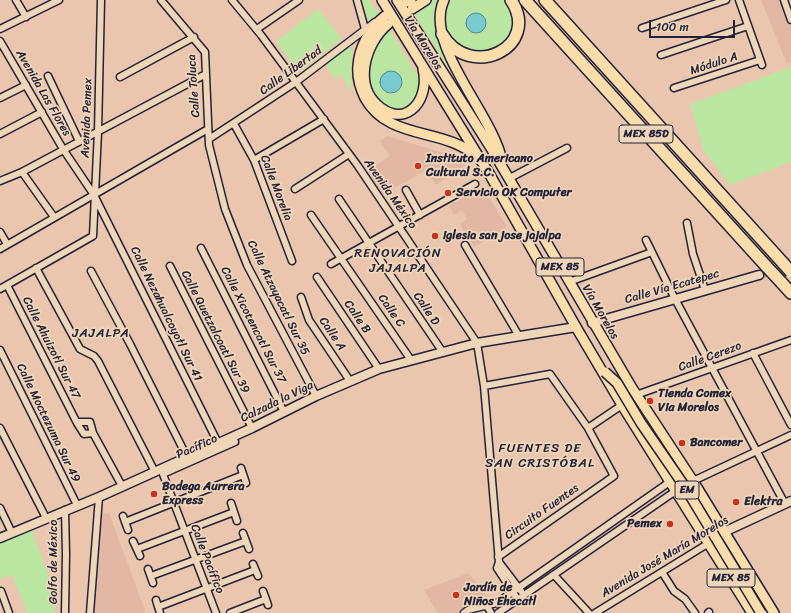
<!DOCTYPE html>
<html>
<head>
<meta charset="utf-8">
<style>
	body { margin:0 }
	#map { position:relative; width:791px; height:613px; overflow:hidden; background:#eac6ae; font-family:Sriracha,sans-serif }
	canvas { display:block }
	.scale { position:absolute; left:649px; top:20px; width:86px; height:18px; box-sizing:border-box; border:2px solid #22223b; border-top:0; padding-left:5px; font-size:12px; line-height:14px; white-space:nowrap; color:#22223b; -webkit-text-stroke:3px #f0d6b8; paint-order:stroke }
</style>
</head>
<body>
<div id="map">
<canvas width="791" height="613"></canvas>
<div class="scale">100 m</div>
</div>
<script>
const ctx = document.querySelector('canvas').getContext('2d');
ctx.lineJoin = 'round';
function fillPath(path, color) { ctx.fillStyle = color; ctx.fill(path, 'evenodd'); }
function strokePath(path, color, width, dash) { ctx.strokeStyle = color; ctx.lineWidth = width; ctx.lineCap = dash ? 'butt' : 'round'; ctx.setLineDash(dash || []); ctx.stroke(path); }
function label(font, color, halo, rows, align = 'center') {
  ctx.font = font + ' Sriracha,sans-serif'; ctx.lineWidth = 3.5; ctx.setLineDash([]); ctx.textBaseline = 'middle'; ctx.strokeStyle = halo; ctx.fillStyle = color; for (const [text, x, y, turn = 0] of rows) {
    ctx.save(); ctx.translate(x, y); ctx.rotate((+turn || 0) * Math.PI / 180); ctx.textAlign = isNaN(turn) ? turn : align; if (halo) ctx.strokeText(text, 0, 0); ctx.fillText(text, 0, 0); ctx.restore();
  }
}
fillPath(new Path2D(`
	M761 0H780L791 27V62L787 64Z
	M387 136 454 156 468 163 436 185 426 170 383 195 367 171 390 156 380 141Z
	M482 186 507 227 474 247 460 224 467 219 465 215 462 210 454 215 449 206Z
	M109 513 144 608 145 613H94L102 514Z
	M469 573 489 599 471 604 458 613H438L424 590Z`), '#e2b8a5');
fillPath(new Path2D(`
	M360 0H369L379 14 368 21 365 9Z
	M432 0H440C427 25 444 53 453 76L413 12Z
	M449 0H505C536 53 453 72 445 27 443 17 444 9 449 0Z
	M318 9 342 39 300 72 276 42Z
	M389 29 422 83C422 91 420 94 416 100 390 136 343 72 389 29Z
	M352 44 351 93 342 75 335 79 325 65Z
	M791 67V162L730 185 704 151 690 104Z
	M31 528 54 590 55 613H27L12 575 0 579V541Z`), '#bbe6a2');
const water = new Path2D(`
	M466 23a10 10 0 1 1 20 0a10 10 0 1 1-20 0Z
	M380 82a11 11 0 1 1 22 0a11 11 0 1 1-22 0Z`);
fillPath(water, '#78c9d0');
strokePath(water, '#568694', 1);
strokePath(new Path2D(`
	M759 275 791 267`), '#c2a597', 8, [8, 4]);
const minor = new Path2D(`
	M16 0 26 17
	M161 0 205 52 209 145 225 209 247 265 316 396
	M232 0 261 35 358 166 477 343 484 386 499 562 497 568 518 600
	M357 0 365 29
	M739 0 762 65
	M784 0 791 20
	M642 28 726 0
	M0 29 59 0
	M257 29 299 0
	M0 41 63 149 94 195 218 443
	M661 55 748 26
	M48 76 79 141
	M120 77 194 37
	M674 88 760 60
	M0 98 26 85
	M234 124 254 160 292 261
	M0 134 42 112
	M209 139 296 82 375 22
	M254 160 324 119
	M22 172 54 217
	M508 179 567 148
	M0 181 22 172 206 74
	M295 189 349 154
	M406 190 420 215
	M339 199 442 351
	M311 215 411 360
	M687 223 693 254 705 290
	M0 232 7 244
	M646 240 675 299 785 504
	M465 245 519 336
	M201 248 284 412
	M0 249 208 129
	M331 264 475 184
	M170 266 252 428
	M36 268 80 349 94 356 98 361 155 472
	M91 271 130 344 187 457
	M317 277 379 369
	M569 282 652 252
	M7 285 77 423 84 434 93 433
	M0 289 93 236 98 132 101 0
	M301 297 309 320 350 381
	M0 350 77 505
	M753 353 791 425
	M484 386 550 374 588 428 614 476 498 557
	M636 395 791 340
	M77 422H90L93 433 122 486
	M0 428 46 518
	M588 428 622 405
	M241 468 246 483
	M161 469 216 613
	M163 474 235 442 233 436
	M693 481 791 435
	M231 503 237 521
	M0 508 12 533
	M65 510 66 554 65 613
	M123 516 128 530
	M125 522 243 475
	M243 533 249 549
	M133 541 140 556
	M137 549 234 512
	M499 562 521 591
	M253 564 258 576
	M148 569 153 583
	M662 572 674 591 685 599 695 613
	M554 575 589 613
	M151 576 246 541
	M1 591 9 613
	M263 591 268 605
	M156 600 160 613
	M487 606 491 613
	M158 607 255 570
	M90 613 99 497
	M230 613 266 599
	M464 613 468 610 497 603 671 481
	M498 613 677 490
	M595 613 709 543
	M708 613 709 612`);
const secondary = new Path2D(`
	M592 323 759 275
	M0 538 99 497 252 428 316 396 379 369 477 343 576 327
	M712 542 724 532 791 501`);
const primary = new Path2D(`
	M382 0 490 175 576 327 622 405 752 613
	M397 0 491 148 632 388 693 481 774 613
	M444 0C423 45 493 114 502 161
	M407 2 411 0
	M412 9 426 0
	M385 16C370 28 359 47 358 66 357 77 360 88 365 98 389 141 443 127 476 156
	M388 24C365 43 352 87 381 108 409 128 430 97 423 69`);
const motorway = new Path2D(`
	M525 0 767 267
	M545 0 783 263
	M442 34C470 82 542 47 511 0
	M781 282 791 293`);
strokePath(minor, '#22223b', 9);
strokePath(secondary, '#22223b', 11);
strokePath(primary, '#22223b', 12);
strokePath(motorway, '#22223b', 14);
strokePath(minor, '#f0d6b8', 6);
strokePath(secondary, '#f0d6b8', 8);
strokePath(primary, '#faddab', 9);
strokePath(motorway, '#faddab', 11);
const primaryBridge = new Path2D(`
	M605 372 617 383 641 423 685 487 761 613`);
const motorwayBridge = new Path2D(`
	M783 263 791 272
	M767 267 781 282`);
strokePath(primaryBridge, '#22223b', 12, []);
strokePath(motorwayBridge, '#22223b', 14, []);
strokePath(primaryBridge, '#faddab', 9);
strokePath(motorwayBridge, '#faddab', 11);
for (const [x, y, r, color] of [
	[418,166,4,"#c8321e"],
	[448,193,4,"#c8321e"],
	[435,236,4,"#c8321e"],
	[650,401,4,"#c8321e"],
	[682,443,4,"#c8321e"],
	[154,494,4,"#c8321e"],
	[736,502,4,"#c8321e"],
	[670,524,4,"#c8321e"],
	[456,595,4,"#c8321e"]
]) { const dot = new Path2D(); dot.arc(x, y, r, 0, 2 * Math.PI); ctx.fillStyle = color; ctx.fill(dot); strokePath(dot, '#f0d6b8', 1.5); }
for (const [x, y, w] of [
	[646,134,54],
	[560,267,48],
	[687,490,24],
	[731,578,48]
]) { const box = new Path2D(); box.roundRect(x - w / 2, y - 9, w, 18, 3); ctx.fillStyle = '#f0d6b8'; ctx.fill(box); strokePath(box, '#22223b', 1); }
label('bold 11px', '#22223b', null, [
	["MEX 85D",646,134],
	["MEX 85",560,267],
	["EM",687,490],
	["MEX 85",731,578]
]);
label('12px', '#22223b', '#f0d6b8', [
	["Vía Morelos",423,43,58],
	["Módulo A",714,64,-18],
	["Calle Libertad",291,71,-36],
	["Calle Toluca",194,86,-94],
	["Avenida Las Flores",43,93,60],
	["Avenida Pemex",87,118,-88],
	["Calle Morelia",276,188,69],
	["Avenida México",390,194,55],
	["Calle Vía Ecatepec",672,287,-16],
	["Calle Atzayacatl Sur 35",278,298,64],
	["Calle D",426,309,56],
	["Calle C",391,311,55],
	["Vía Morelos",600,312,60],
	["Calle Nezahualcoyotl Sur 41",166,314,64],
	["Calle B",357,317,56],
	["Calle Xicotencatl Sur 37",253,325,63],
	["Calle Quetzalcoatl Sur 39",215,332,63],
	["Calle A",332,334,56],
	["Calle Ahuizotl Sur 47",51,348,63],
	["Calle Cerezo",710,357,-20],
	["Calzada la Viga",277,402,-26],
	["Calle Moctezuma Sur 49",48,423,64],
	["Pacífico",197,447,-24],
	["Circuito Fuentes",542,512,-35],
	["Avenida José María Morelos",665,557,-31],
	["Calle Pacífico",207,559,69],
	["Golfo de México",54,562,-90]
]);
label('bold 12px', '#22223b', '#f0d6b8', [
	["Instituto Americano",426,159],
	["Cultural S.C.",426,173],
	["Servicio OK Computer",456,193],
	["iglesia san jose jajalpa",443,236],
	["Tienda Comex",658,394],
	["Via Morelos",658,408],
	["Bancomer",690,443],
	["Bodega Aurrera",162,487],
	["Express",162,501],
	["Elektra",744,502],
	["Pemex",662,524,"right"],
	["Jardín de",464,588],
	["Niños Ehecatl",464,602]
], 'left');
ctx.letterSpacing = '1px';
label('13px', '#22223b', '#f0d6b8', [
	["RENOVACIÓN",398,254],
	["JAJALPA",398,269],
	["JAJALPA",101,334],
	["FUENTES DE",540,449],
	["SAN CRISTÓBAL",540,464]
]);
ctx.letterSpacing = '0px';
</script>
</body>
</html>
